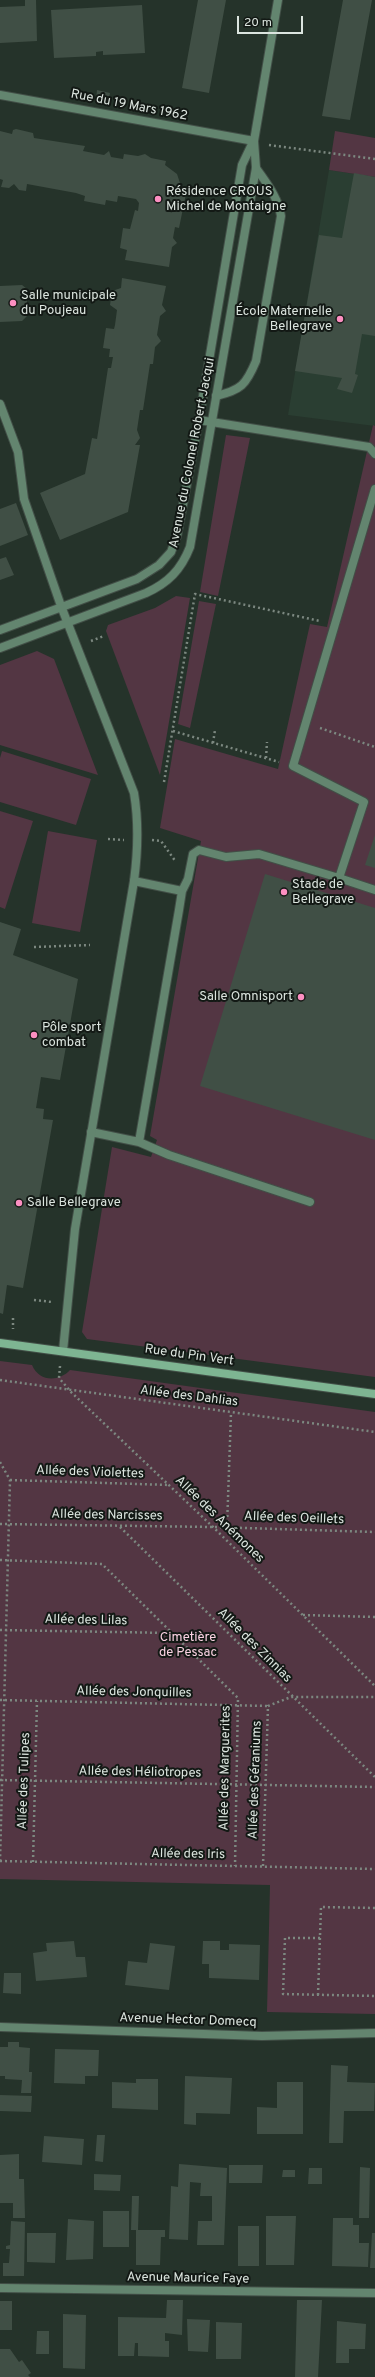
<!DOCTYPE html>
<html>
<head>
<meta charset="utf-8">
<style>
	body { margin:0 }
	#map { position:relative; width:375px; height:2377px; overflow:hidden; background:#25332a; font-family:Overpass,sans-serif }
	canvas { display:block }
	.scale { position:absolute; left:237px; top:16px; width:66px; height:18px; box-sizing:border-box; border:2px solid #dce5df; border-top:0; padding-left:5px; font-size:12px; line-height:14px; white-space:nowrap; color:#dce5df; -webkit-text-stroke:3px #131915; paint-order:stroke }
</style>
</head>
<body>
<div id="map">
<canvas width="375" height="2377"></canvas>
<div class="scale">20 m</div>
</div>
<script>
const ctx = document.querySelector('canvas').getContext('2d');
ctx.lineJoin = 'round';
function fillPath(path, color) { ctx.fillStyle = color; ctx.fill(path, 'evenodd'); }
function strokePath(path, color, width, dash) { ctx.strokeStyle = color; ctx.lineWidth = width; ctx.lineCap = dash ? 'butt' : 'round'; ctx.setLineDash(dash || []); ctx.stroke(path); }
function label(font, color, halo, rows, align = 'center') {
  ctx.font = font + ' Overpass,sans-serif'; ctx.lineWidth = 4; ctx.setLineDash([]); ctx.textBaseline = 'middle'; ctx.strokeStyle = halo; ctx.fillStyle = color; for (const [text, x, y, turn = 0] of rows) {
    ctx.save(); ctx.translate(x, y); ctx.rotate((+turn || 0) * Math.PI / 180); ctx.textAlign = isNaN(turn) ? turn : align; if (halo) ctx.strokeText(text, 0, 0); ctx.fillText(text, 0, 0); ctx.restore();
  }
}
fillPath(new Path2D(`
	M329 170 375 177V426L288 415Z`), '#2a3e32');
fillPath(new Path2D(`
	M335 131 375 138V177L329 170Z
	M373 425 375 426V1377L87 1339 82 1332 112 1147 151 1157 157 1140 150 1136 201 841 160 828 175 739 278 769 310 624 327 627Z
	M226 435 250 438 218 596 200 592Z
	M176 596 190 598 160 775 106 631 108 625 155 608Z
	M199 601 216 604 190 728 178 724Z
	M37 651 54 659 98 775 0 745V665Z
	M2 751 91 779 76 825 0 802V758Z
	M0 811 33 821 5 909 0 907Z
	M48 831 97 840 80 932 32 923Z
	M0 1361 32 1365C39 1382 59 1382 70 1370L375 1412V2014L267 2012 270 1885 0 1879Z`), '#533643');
fillPath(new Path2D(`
	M25 0H36L37 41 0 43V7L25 6Z
	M198 0H226L209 93 182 88Z
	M343 0H372L350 120 322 116Z
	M142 5 145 53 103 55V51L96 52V56L54 58 51 10Z
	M97 90 110 93 108 103 96 101Z
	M16 129 33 133 34 138 85 146 83 151 104 155 109 151 111 157 123 159 124 154 138 156 145 154 151 158 166 161 165 165 177 174 182 189H187L179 228 175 227 173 238 177 243 172 247 169 267 125 260 127 250 120 248 123 228 130 229 135 210 138 211 139 203 136 199 118 196 117 202 106 200 105 205 84 201 85 196 76 193 27 184 26 191 19 190 14 184 9 188 1 187 3 180 0 179V131L12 134 13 130Z
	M354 173 375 177V336L362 334 355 374 358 375 352 393 337 389 342 378 295 371 319 235 342 238Z
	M122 278 166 286 162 305 166 311 160 316 157 335 161 341 155 347 153 364H150L143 410H140L137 430 140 438 135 445H140L128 512 60 540 40 493 85 474 92 438 97 439 108 368H111L113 357H109L110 349 103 348 106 328 114 329 115 325 117 310 110 305 112 291 121 288Z
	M22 285 27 289V316L22 321 0 322V286Z
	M16 503 28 535 0 546V509Z
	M6 557 14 575 0 580V559Z
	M375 835V868L365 865Z
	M265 874 375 908V1140L200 1086Z
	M0 922 21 929 13 955 78 979 60 1080 41 1077 36 1108 44 1109 43 1119 53 1120 23 1288 7 1285 3 1314 0 1313Z
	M74 1941 76 1957H85L87 1977 36 1981 33 1953 47 1951 46 1943Z
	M203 1941H220V1950H229V1944L260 1945 259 1980 209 1978V1964H202Z
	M150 1943 175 1946 169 1990 125 1985 128 1961 147 1963Z
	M4 1973H21V1994L3 1993Z
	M8 2042H19V2047L30 2048 29 2072H32L31 2093H21L22 2080 5 2079V2076H0V2047H8Z
	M55 2049 99 2050 98 2076H85V2084L54 2083Z
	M331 2065 348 2066 347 2082 375 2083 374 2111H344L343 2143H329Z
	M185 2076 232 2078 230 2114 196 2113V2125L184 2124Z
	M136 2079H158V2110L112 2108V2082L136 2083Z
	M277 2082H303V2134H257V2107L277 2108Z
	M0 2095 32 2096 31 2112 0 2111Z
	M97 2135H105L103 2162 95 2161Z
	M44 2136 84 2139 82 2165 42 2162Z
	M19 2154V2179H24L25 2218H13V2203H0V2155Z
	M179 2164 227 2168 224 2245H197L198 2221H212V2196H200L201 2183 190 2182 188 2240 169 2239 171 2186 178 2187Z
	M229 2165H263L262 2183H229Z
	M360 2167 370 2168 369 2218H359Z
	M309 2168H322V2184H308Z
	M283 2170H295V2177H282Z
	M94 2174 121 2175 120 2191 94 2190Z
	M132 2196H139L138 2230H165V2237H161L160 2265H136V2230H131Z
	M103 2211H129V2247H103Z
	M266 2216H296L294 2265H266Z
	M333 2218H353V2225H359V2243H369L368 2267 332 2266Z
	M68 2219 94 2221 93 2259 66 2260Z
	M11 2221 25 2222 24 2276H3V2263H9L10 2249H6V2246L10 2245Z
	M238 2226H259V2266H238Z
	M27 2233H56L55 2263 27 2262Z
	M372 2233H375V2268H370Z
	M167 2300H183L182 2335 165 2333V2341H169V2357L138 2356V2333V2343H135L134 2356H118V2317L166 2318Z
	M297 2300H322L318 2377H295Z
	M0 2301H12V2330H0Z
	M63 2314 86 2315 85 2369 63 2368Z
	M187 2319 210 2320 208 2352 188 2351Z
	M337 2321 366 2324 365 2349H349V2363H336Z
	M216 2322 242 2323 241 2359H216Z
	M37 2331H49V2354H36Z
	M0 2349H10L19 2362 22 2360 31 2373 28 2375 30 2377H0Z`), '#404f45');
const lane = new Path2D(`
	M216 396C241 390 246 385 256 361L281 216C278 197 267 184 256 168
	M199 420 369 447 375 454
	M339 878 375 890
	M182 891 188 879 193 854 199 850 226 857 259 854 339 878 364 802 293 766 375 489
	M91 1132 139 1142 179 910 182 891 134 881
	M139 1142 169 1155 310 1202`);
const street = new Path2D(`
	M0 95 254 141
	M0 404 18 452 24 499 61 606 134 793C139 823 138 851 134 881L75 1229 63 1351
	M0 630 137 579 159 565 171 552 177 536 199 420 242 165 253 142
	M0 648 146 593C168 583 181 570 190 547L256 168 254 141 278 0
	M0 2027 262 2036 375 2033
	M0 2288 375 2293`);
const secondary = new Path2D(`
	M0 1343 375 1394`);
strokePath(lane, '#424f47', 10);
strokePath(street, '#424f47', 10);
strokePath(secondary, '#424f47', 10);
strokePath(new Path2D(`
	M269 145 375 159
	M91 641 104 636
	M320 728 375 747
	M173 731 279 762
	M213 743 215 730
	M266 758 267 742
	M164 782 195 594 320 621
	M108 839 124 840
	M152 840 161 841 176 862
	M34 947 90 945
	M34 1300 52 1302
	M13 1318V1329
	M60 1366 59 1378 71 1392 213 1527 375 1686
	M0 1380 375 1432
	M0 1462 10 1480 0 1861
	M10 1480 169 1485
	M0 1524 213 1527 375 1532
	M120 1527 375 1777
	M227 1527 231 1413
	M0 1560 102 1564 238 1698 235 1866
	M303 1615 375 1617
	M0 1630 171 1633
	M0 1700 268 1706
	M0 1780 375 1787
	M0 1861 375 1869
	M33 1862 37 1701
	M263 1866 268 1706 291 1697H375
	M320 1938H285L283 1994 375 1996
	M318 1995 321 1907 375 1908`), '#7c8880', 2.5, [2, 3]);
strokePath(lane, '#63856f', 8);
strokePath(street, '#63856f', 8);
strokePath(secondary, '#7eb592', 8);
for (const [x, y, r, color] of [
	[158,199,4,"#fc8fc1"],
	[13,303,4,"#fc8fc1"],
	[340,319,4,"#fc8fc1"],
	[284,892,4,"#fc8fc1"],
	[301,997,4,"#fc8fc1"],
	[34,1035,4,"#fc8fc1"],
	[19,1203,4,"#fc8fc1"]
]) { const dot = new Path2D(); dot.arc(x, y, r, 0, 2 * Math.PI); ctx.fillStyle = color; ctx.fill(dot); strokePath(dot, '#131915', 1.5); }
label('13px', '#dce5df', '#131915', [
	["Rue du 19 Mars 1962",129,106,11],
	["Avenue du Colonel Robert Jacqui",193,453,-79],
	["Rue du Pin Vert",189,1356,8],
	["Allée des Dahlias",189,1397,7],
	["Allée des Violettes",90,1473,2],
	["Allée des Narcisses",107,1516,1],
	["Allée des Oeillets",294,1519,2],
	["Allée des Anémones",219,1520,44],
	["Allée des Lilas",86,1621,1],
	["Allée des Zinnias",254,1646,45],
	["Allée des Jonquilles",134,1693,1],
	["Allée des Marguerites",226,1768,-89],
	["Allée des Héliotropes",140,1773,1],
	["Allée des Géraniums",256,1780,-88],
	["Allée des Tulipes",25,1781,-88],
	["Allée des Iris",188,1855,1],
	["Avenue Hector Domecq",188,2021,2],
	["Avenue Maurice Faye",188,2279,1]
]);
label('13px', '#dce5df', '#131915', [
	["Résidence CROUS",166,192],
	["Michel de Montaigne",166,207],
	["Salle municipale",21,296],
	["du Poujeau",21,311],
	["École Maternelle",332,312,"right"],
	["Bellegrave",332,327,"right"],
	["Stade de",292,885],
	["Bellegrave",292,900],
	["Salle Omnisport",293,997,"right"],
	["Pôle sport",42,1028],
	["combat",42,1043],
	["Salle Bellegrave",27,1203]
], 'left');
label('13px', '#fbd2e2', '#131915', [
	["Cimetière",188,1638],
	["de Pessac",188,1653]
]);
</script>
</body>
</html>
